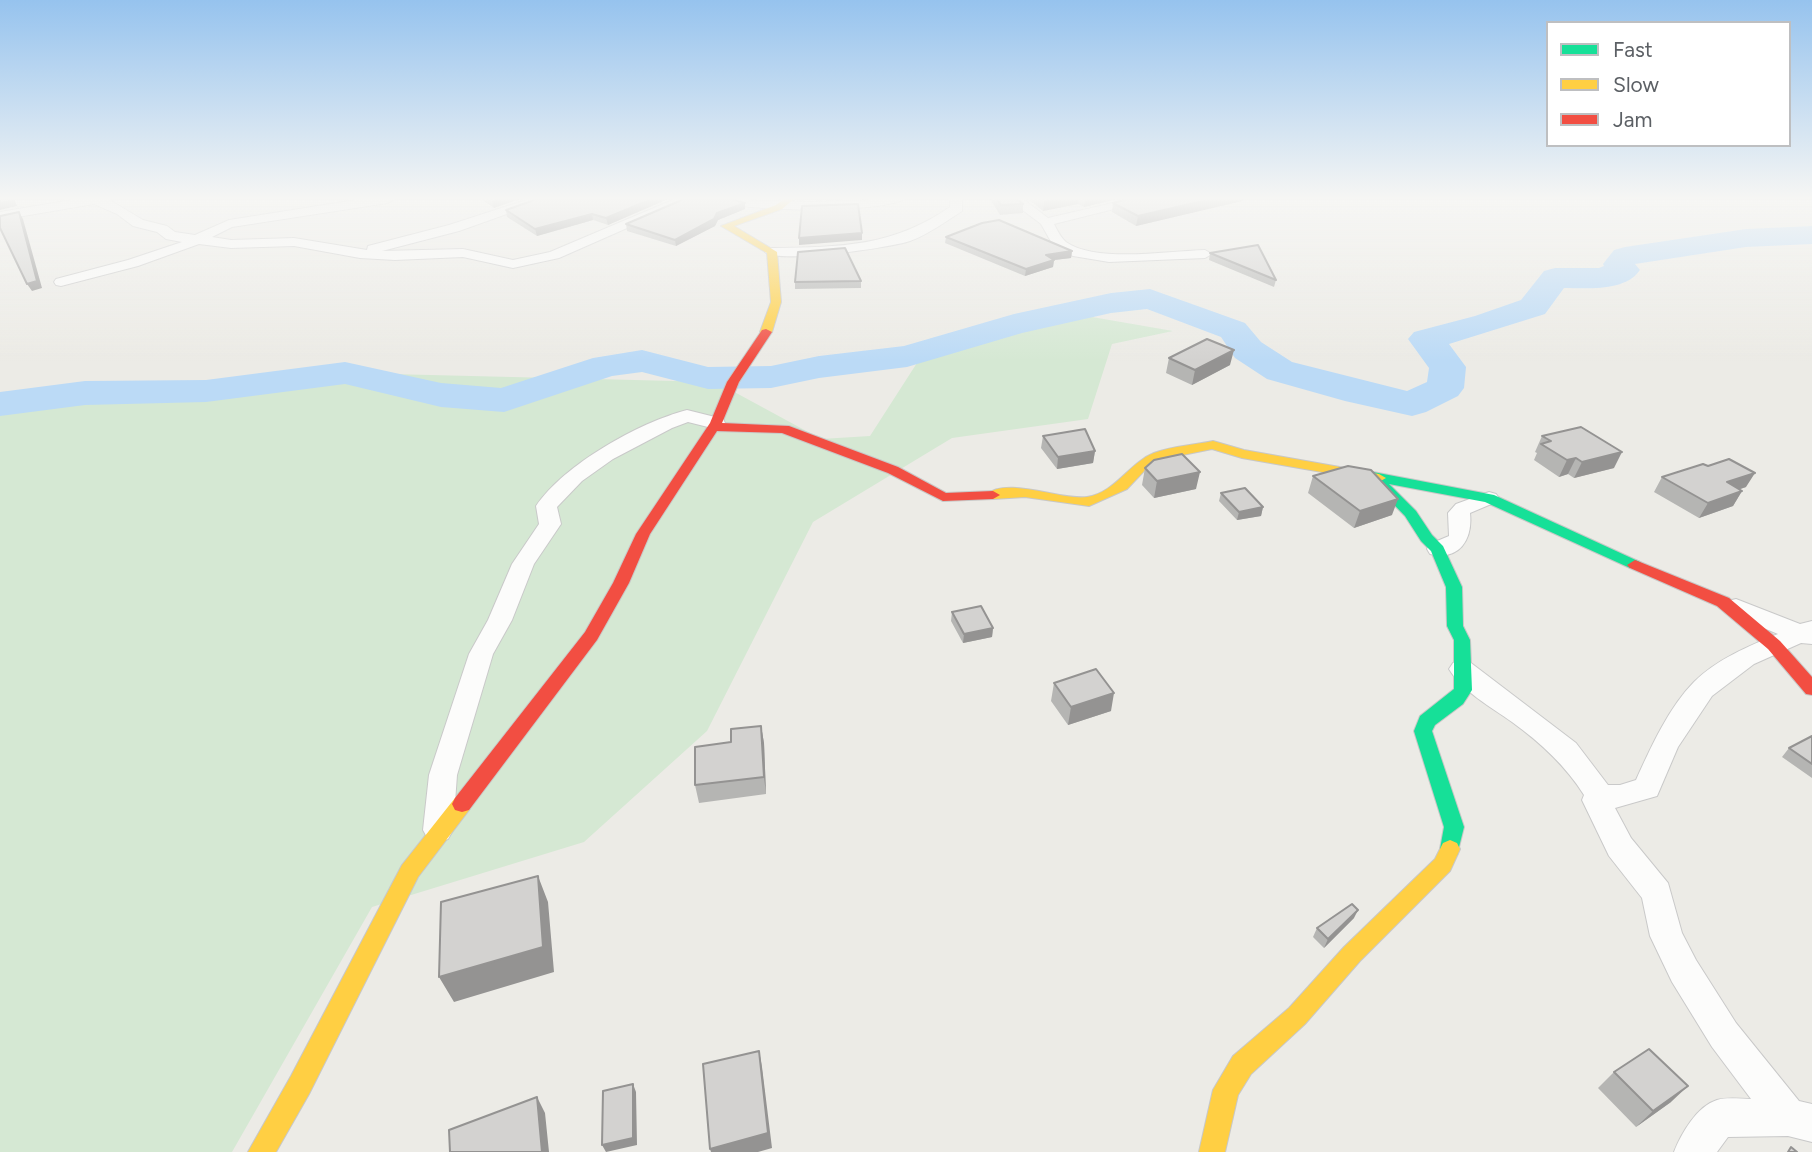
<!DOCTYPE html>
<html>
<head>
<meta charset="utf-8">
<style>
	body { margin:0 }
	#map { position:relative; width:1812px; height:1152px; overflow:hidden; background:#ecebe6; font-family:Figtree,sans-serif }
	canvas { display:block }
	.legend { position:absolute; left:1546px; top:21px; width:245px; height:126px; box-sizing:border-box; background:#fff; border:2px solid #bebfc1; margin:0; padding:9px 12px; list-style:none; font-size:21px; color:#5c6065 }
	.legend li { display:flex; align-items:center; gap:14px; height:35px }
	.legend b { width:35px; border:2px solid #bebfc1 }
</style>
</head>
<body>
<div id="map">
<canvas width="1812" height="1152"></canvas>
<ul class="legend">
<li><b style="height:9px;background:#16e098"></b>Fast</li>
<li><b style="height:9px;background:#ffcf43"></b>Slow</li>
<li><b style="height:9px;background:#f24e42"></b>Jam</li>
</ul>
</div>
<script>
const ctx = document.querySelector('canvas').getContext('2d');
ctx.lineJoin = 'round';
function fillPath(path, color) { ctx.fillStyle = color; ctx.fill(path, 'evenodd'); }
function strokePath(path, color, width, dash) { ctx.strokeStyle = color; ctx.lineWidth = width; ctx.lineCap = dash ? 'butt' : 'round'; ctx.setLineDash(dash || []); ctx.stroke(path); }
fillPath(new Path2D(`
	M1046 309 1173 331 1112 344 1088 419 952 438 813 522 707 731 584 842 372 907 232 1152H0V407L308 372 716 382 821 439 870 436 933 338Z`), '#d5e8d3');
fillPath(new Path2D(`
	M1812 226V244L1746 247 1635 264 1640 270C1625 292 1587 288 1564 288L1545 314 1449 344 1466 367 1464 388 1458 396 1426 412 1412 416 1345 401 1267 379 1235 358 1221 337 1147 309 1111 313 1022 333 907 367 819 378 771 388 708 389 642 372 612 376 504 412 441 407 345 384 206 402 85 405 0 416V392L85 381 206 380 345 362 441 383 501 388 593 358 642 350 708 367 771 366 819 356 904 346 1014 314 1111 293 1150 289 1245 323 1261 342 1292 362 1407 391 1427 382 1429 368 1408 339 1414 332 1475 316 1521 300 1544 271 1555 268H1599L1604 266 1603 264 1614 250 1625 247 1746 229Z`), '#bbdaf6');
const street = new Path2D(`
	M77 199H108L143 220 167 226 175 232 195 235 229 220 362 199H394L388 203 232 227 212 237 231 240 294 238 367 250 368 246 449 225 529 199H549L459 231 382 251 463 249 513 260 550 252 675 199H693L559 258 513 268 463 257 395 260 360 258 294 246 231 248 199 244 138 266 61 286 56 285 54 282 56 279 128 260 182 242 166 239 157 232 133 226 117 214 94 204 0 220V212Z
	M715 199 810 202 904 199C885 213 734 213 715 199Z
	M950 199H962V211C945 222 929 234 910 241 889 248 779 264 765 252L772 248C841 247 892 247 950 207Z
	M1008 199H1023L1048 218 1130 199H1154L1054 224C1057 230 1061 238 1066 242 1095 263 1169 251 1205 250L1212 254 1205 258 1109 262 1073 256 1054 247 1041 224Z
	M687 410 723 419 725 423 716 429 688 422 672 428 613 459 582 481 557 507 561 524 534 564 512 620 493 654 457 775 453 830 448 839 438 842 428 839 423 830 429 775 469 654 488 620 512 564 539 524 536 506C565 464 638 423 687 410Z
	M1489 492 1496 494 1499 498 1496 502 1470 513C1473 540 1459 561 1430 554L1427 549 1430 544 1449 536 1448 513 1456 504Z
	M1736 599 1800 624 1812 621V644L1801 643 1754 664 1712 696 1678 747 1657 796 1615 808 1631 838 1668 883 1682 933 1696 960 1736 1023 1799 1101 1812 1104V1142L1788 1136 1728 1137 1717 1152H1674C1681 1134 1697 1106 1717 1100 1727 1097 1740 1099 1751 1099L1712 1047 1672 982 1650 936 1642 898 1609 856 1582 800 1584 795C1565 765 1541 743 1512 722 1491 707 1462 691 1449 669L1453 663 1462 660 1471 663 1576 743 1608 785H1620L1636 780C1650 749 1669 707 1694 682 1717 659 1749 646 1778 634L1728 613 1724 607 1728 601Z`);
const fast = new Path2D(`
	M1373 472 1494 495 1640 562 1643 565 1640 568H1630L1485 502 1389 484 1416 511 1432 535 1443 546 1462 587 1463 626 1470 640 1472 690 1463 704 1435 725 1432 731 1464 827 1457 855 1450 858 1443 855 1440 849 1444 827 1414 731 1420 716 1454 689V640L1447 626 1446 587 1431 551 1421 541 1405 516 1366 476Z`);
const slow = new Path2D(`
	M784 199H794L782 209 734 226 777 252 781 302 772 332 766 335 760 332 771 302 767 253 721 226 776 205Z
	M1213 441 1244 450 1379 474 1386 478 1379 482 1242 458 1212 449 1163 459 1145 470 1127 489 1089 506 1025 497 993 499 986 495C1006 476 1063 501 1087 497 1115 493 1129 463 1154 453 1172 446 1194 445 1213 441Z
	M462 796 469 798 472 804 469 810 418 877 309 1094 276 1152H248L291 1076 402 865 455 798Z
	M1450 840 1457 843 1460 849 1450 871 1360 961 1305 1024 1251 1074 1238 1095 1225 1152H1199L1213 1090 1233 1056 1289 1008 1344 947 1435 859 1443 843Z`);
const jam = new Path2D(`
	M766 329 772 332 739 382 722 423 789 426 898 467 946 493 993 491 1000 495 993 499 943 501 888 473 782 433 717 431 650 534 629 583 597 640 469 810 462 812 455 810 452 804 455 798 585 632 613 583 636 534 710 423 727 382 762 330Z
	M1635 560 1729 598 1780 641 1812 677V695L1806 694 1768 649 1717 606 1630 568 1627 565Z`);
strokePath(street, '#c9c9c9', 2);
strokePath(fast, '#c8c8c7', 2);
strokePath(slow, '#c8c8c7', 2);
strokePath(jam, '#c8c8c7', 2);
fillPath(street, '#fcfcfb');
fillPath(fast, '#16e098');
fillPath(slow, '#ffcf43');
fillPath(jam, '#f24e42');
fillPath(new Path2D(`
	M481 199H520L494 208Z
	M668 199 608 225 593 220 537 236 507 217 506 210Z
	M990 199H1017L1023 204V213L1000 215Z
	M1028 199H1117L1084 207 1078 204 1043 211Z
	M1242 201 1136 226 1112 212 1113 203Z
	M745 209 718 220 715 226 676 246 627 231 626 224Z
	M946 237 1072 251 1071 258 1054 260 1053 267 1025 276 945 243Z
	M1210 253 1276 280 1274 287 1209 260Z
	M861 281V288L795 289V282Z
	M1169 358 1230 365 1192 385 1166 373Z
	M1043 436 1095 451 1093 463 1057 469 1041 448Z
	M1542 436 1614 468 1574 478 1568 474 1559 477 1534 460 1537 453 1535 452Z
	M1145 468 1196 489 1154 498 1142 485Z
	M1313 476 1392 515 1354 528 1308 493Z
	M1662 477 1746 487 1740 489 1742 491 1733 506 1699 518 1654 492Z
	M1221 493 1263 507 1261 516 1237 520 1219 501Z
	M952 612 993 628 992 637 963 643 951 621Z
	M1054 683 1111 711 1068 725 1051 701Z
	M761 726 764 743 766 794 699 803 695 785 731 742Z
	M1812 736V778L1782 757 1789 748Z
	M1354 918 1324 948 1313 937 1317 928Z
	M1614 1072 1671 1102 1636 1127 1598 1088Z`), '#b5b5b3');
fillPath(new Path2D(`
	M14 199 17 206 0 210V203Z
	M498 199H520L494 208 492 201Z
	M652 199H668L608 225 606 218Z
	M1055 199H1079L1078 204 1043 211 1044 201Z
	M1085 199H1117L1084 207Z
	M1211 199H1243L1242 201 1136 226 1138 216Z
	M745 203V209L718 220 715 226 676 246 675 240 717 213Z
	M19 212 23 219 42 288 32 291 27 284Z
	M592 214 593 220 537 236 535 229Z
	M862 233V240L799 245V238Z
	M1072 251 1071 258 1054 260 1053 267 1025 276 1026 269 1046 255Z
	M1234 350 1230 365 1192 385 1195 370Z
	M1095 451 1093 463 1057 469 1058 457Z
	M1622 452 1614 468 1574 478 1582 462Z
	M1576 458 1568 474 1559 477 1567 460Z
	M1200 472 1196 489 1154 498 1157 481Z
	M1755 473 1746 487 1717 497 1727 482Z
	M1742 491 1733 506 1699 518 1708 503Z
	M1398 499 1392 515 1354 528 1360 511Z
	M1263 507 1261 516 1237 520 1239 512Z
	M993 628 992 637 963 643 964 634Z
	M1114 693 1111 711 1068 725 1071 707Z
	M761 726 764 743 766 794 764 777Z
	M538 876 548 902 554 972 454 1002 439 977Z
	M1358 910 1354 918 1324 948 1328 939Z
	M759 1051 762 1067 772 1148 758 1152H711L710 1149Z
	M633 1084 636 1092 637 1145 606 1152 602 1145Z
	M1688 1086 1671 1102 1636 1127 1653 1111Z
	M537 1097 545 1113 549 1152H542Z`), '#949392');
const building = new Path2D(`
	M0 199H14V200L0 203Z
	M537 199H652L606 218 592 214 535 229 506 210Z
	M684 199H731L745 203 717 213 714 219 675 240 626 224Z
	M997 199H1017L1023 204 1001 205Z
	M1127 199H1211L1138 216 1113 203Z
	M858 204 862 233 799 238 802 206Z
	M19 212 37 281 27 284 0 228V216Z
	M999 220 1072 251 1046 255 1054 260 1026 269 946 237 982 223Z
	M1258 245 1276 280 1210 253Z
	M845 248 861 281 795 282 798 252Z
	M1207 339 1234 350 1195 370 1169 358Z
	M1581 427 1622 452 1582 462 1576 458 1567 460 1541 444 1551 441 1542 436Z
	M1085 429 1095 451 1058 457 1043 436Z
	M1182 454 1200 472 1157 481 1145 468 1154 460Z
	M1729 459 1755 473 1727 482 1742 491 1708 503 1662 477 1703 464 1708 466Z
	M1348 466 1371 470 1398 499 1360 511 1313 476Z
	M1245 488 1263 507 1239 512 1221 493Z
	M981 606 993 628 964 634 952 612Z
	M1096 669 1114 693 1071 707 1054 683Z
	M761 726 764 777 695 785V747L731 742V729Z
	M1812 736V764L1789 748Z
	M538 876 543 947 439 977 441 902Z
	M1352 904 1358 910 1328 939 1317 928Z
	M1649 1049 1688 1086 1653 1111 1614 1072Z
	M759 1051 768 1133 710 1149 703 1064Z
	M633 1084V1138L602 1145 603 1091Z
	M537 1097 542 1152H450L449 1130Z
	M1791 1147 1797 1152H1788Z`);
fillPath(building, '#d3d2d0');
strokePath(building, '#949392', 2);
const sky = ctx.createLinearGradient(0, 0, 0, 361);
sky.addColorStop(0, '#96c3ee');
sky.addColorStop(0.55, '#f6f6f4');
sky.addColorStop(1, '#f6f6f400');
ctx.fillStyle = sky;
ctx.fillRect(0, 0, 1812, 361);
</script>
</body>
</html>
